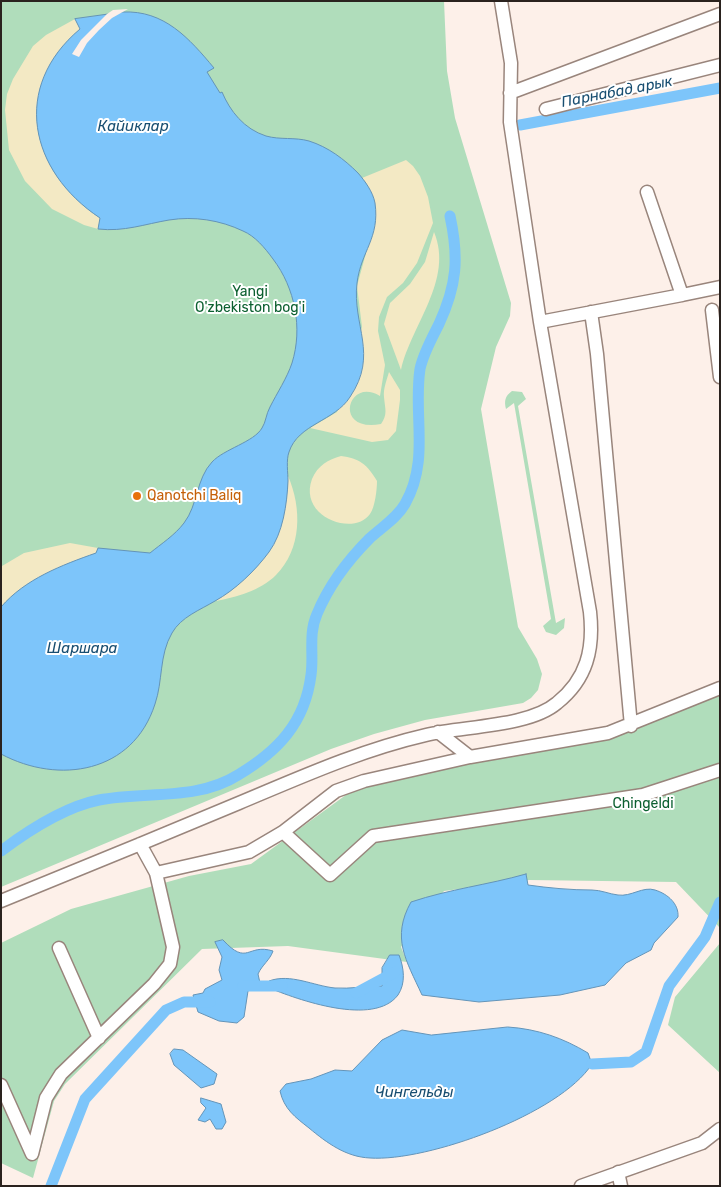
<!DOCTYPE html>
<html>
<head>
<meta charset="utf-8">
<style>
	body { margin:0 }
	#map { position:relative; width:721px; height:1187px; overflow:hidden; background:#fdf0e9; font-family:Rubik,sans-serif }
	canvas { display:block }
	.frame { position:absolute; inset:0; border:2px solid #2a221e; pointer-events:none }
</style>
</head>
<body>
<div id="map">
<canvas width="721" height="1187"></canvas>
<div class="frame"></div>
</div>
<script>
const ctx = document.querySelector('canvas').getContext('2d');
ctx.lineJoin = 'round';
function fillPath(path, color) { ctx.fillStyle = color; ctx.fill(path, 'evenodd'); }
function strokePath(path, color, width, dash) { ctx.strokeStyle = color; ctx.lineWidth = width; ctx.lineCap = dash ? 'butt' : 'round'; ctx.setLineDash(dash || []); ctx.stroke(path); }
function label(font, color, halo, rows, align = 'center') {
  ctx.font = font + ' Rubik,sans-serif'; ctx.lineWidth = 4; ctx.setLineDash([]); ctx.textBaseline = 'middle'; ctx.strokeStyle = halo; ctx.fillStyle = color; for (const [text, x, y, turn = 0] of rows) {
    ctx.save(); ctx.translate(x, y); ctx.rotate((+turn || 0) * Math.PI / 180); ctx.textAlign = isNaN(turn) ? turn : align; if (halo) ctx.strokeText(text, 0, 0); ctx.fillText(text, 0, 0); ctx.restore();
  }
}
fillPath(new Path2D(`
	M1 1H444L447 71 455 118 511 303 510 316 496 347 481 409 518 627 537 659 542 674 538 690 531 698 523 703 425 720 374 734 331 749 1 887Z
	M512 391 522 392 526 399 518 406 556 623 565 618 564 628 556 635 546 632 543 626 551 619 514 403 506 409C504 401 505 396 512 391Z
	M720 690V928L676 882 529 880 444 891 401 947 407 962 288 946 202 949 65 1084 54 1101 33 1178 1 1163V943L71 909 189 876 251 864 350 792 406 773 597 739Z
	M720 943V1073L668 1025 675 997Z`), '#b0ddbb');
fillPath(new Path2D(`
	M75 19 81 29C11 87 29 171 100 218L98 229 84 225 52 209 25 181 9 150 5 110 7 94 13 79 33 46 46 35Z
	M406 160 413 166 420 176 428 197 433 223 417 263 403 283 387 297 379 317 378 331 385 365 380 396C348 376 332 433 381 424 388 414 385 409 384 397 383 389 387 379 389 372L400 390V400L396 431 388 440 372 442 310 428 337 412 362 327 357 286 366 253 367 184 362 178Z
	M434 232C454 280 411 325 401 370L384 324 390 303 410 284 425 262Z
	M341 456C359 458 368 465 377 481 377 490 375 507 370 514 354 537 298 517 312 479 318 465 328 460 341 456Z
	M288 476C302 508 302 549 276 575 260 591 236 597 216 601 264 565 287 539 288 476Z
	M70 543 98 548 96 553C63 565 24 580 1 607L2 566 24 553Z`), '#f3e9c4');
const water = new Path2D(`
	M123 12C164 10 189 38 214 68L207 72 220 93 222 92C230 111 244 129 266 136 280 140 295 137 309 141 328 147 344 159 358 173 365 181 373 192 375 203 380 238 361 251 357 283 352 326 379 354 350 397 335 421 298 424 289 452 286 460 288 473 288 481 287 504 283 533 269 552 255 571 235 590 215 601 200 610 181 617 172 633 159 655 163 681 155 704 133 773 59 785 1 754V607C25 579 62 565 96 553L98 548 150 553C161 544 175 535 184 523 198 505 196 479 212 462 224 449 254 442 262 428 266 422 266 414 270 407 277 393 287 378 292 363 303 328 295 288 273 259 265 248 255 236 243 231 220 220 194 216 169 220 145 224 124 232 98 229L100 218C29 171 11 87 80 29L75 19Z
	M526 874 528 885C549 888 571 890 592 890 601 890 609 894 618 895 631 897 643 886 655 890 668 894 679 904 678 917L654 943 651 950 626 963 605 985 560 995 479 1002 422 995C406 960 391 938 411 902 450 889 487 885 526 874Z
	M223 940C248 967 247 943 273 951 270 960 262 965 258 974L260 983 248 991 244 1017 237 1023 219 1021 198 1012 193 995 203 993 205 989 222 980 219 970 222 957 215 942Z
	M390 955H399C404 968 406 983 398 995 374 1027 298 1000 267 987L269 981C290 973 314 986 335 988 350 989 367 986 382 986V968Z
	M508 1027C538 1029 563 1038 588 1053L592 1064C560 1114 427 1162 370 1158 346 1157 327 1143 309 1128 295 1117 284 1109 280 1091L286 1084 311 1079 335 1070 352 1071 382 1040 402 1030 431 1035Z
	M174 1049 183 1050 217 1074 214 1084 201 1088 174 1065 170 1054Z
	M201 1098 221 1104 226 1122 222 1129H216L210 1119 205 1122 198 1120 206 1108 201 1103Z`);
fillPath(water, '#7dc5fa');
strokePath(water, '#6494b8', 1);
fillPath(new Path2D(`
	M128 9 112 18 99 30 87 43 79 57 72 54 81 40 107 14 113 10Z`), '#fdf0e9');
strokePath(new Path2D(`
	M520 125 720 88
	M1 851C29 830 64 807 99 800 145 791 197 801 238 775 278 751 305 723 311 675 314 655 308 634 317 614 329 585 348 560 370 538 382 527 397 518 405 504 430 460 413 415 420 369 423 354 432 338 439 324 457 285 459 258 450 216
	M243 986H282
	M356 993 395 972
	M592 1064 631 1062 646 1052 669 986 705 937 720 902
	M51 1186 85 1099 166 1010 184 1002H210`), '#7dc5fa', 11);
const street = new Path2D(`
	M510 93 720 14
	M546 109 720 65
	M647 192 682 295 720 287
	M712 310 720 377
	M591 312 597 354 631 726
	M540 322 682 295
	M438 732 470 757
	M283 832 330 875 373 836 643 795 720 770
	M156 873 249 852 283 832 336 791 364 781 470 757 608 733 720 688
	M1 901C80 869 160 836 239 803 301 777 361 750 426 735 463 726 529 727 557 703 587 679 594 649 590 612L540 322 510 122 511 63 501 1
	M59 948 99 1038
	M1 1085 32 1154 46 1098 61 1074 154 984 170 964 173 947 156 873 140 844
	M618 1172 621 1186
	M581 1186 702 1143 720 1129`);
strokePath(street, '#99857c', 15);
strokePath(street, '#fff', 12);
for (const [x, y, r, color] of [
	[137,496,5,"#e8710a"]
]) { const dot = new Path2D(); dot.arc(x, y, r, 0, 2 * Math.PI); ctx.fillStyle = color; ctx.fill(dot); strokePath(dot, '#fff', 2); }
label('14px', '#0c6030', '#fff', [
	["Yangi",250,292],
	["O'zbekiston bog'i",250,308],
	["Chingeldi",643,804]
]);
label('14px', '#c56008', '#fff', [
	["Qanotchi Baliq",147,496]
], 'left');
label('italic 15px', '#184e71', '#fff', [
	["Парнабад арык",617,92,-11],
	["Кайиклар",133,127],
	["Шаршара",82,649],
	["Чингельды",414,1093]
]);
</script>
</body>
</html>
